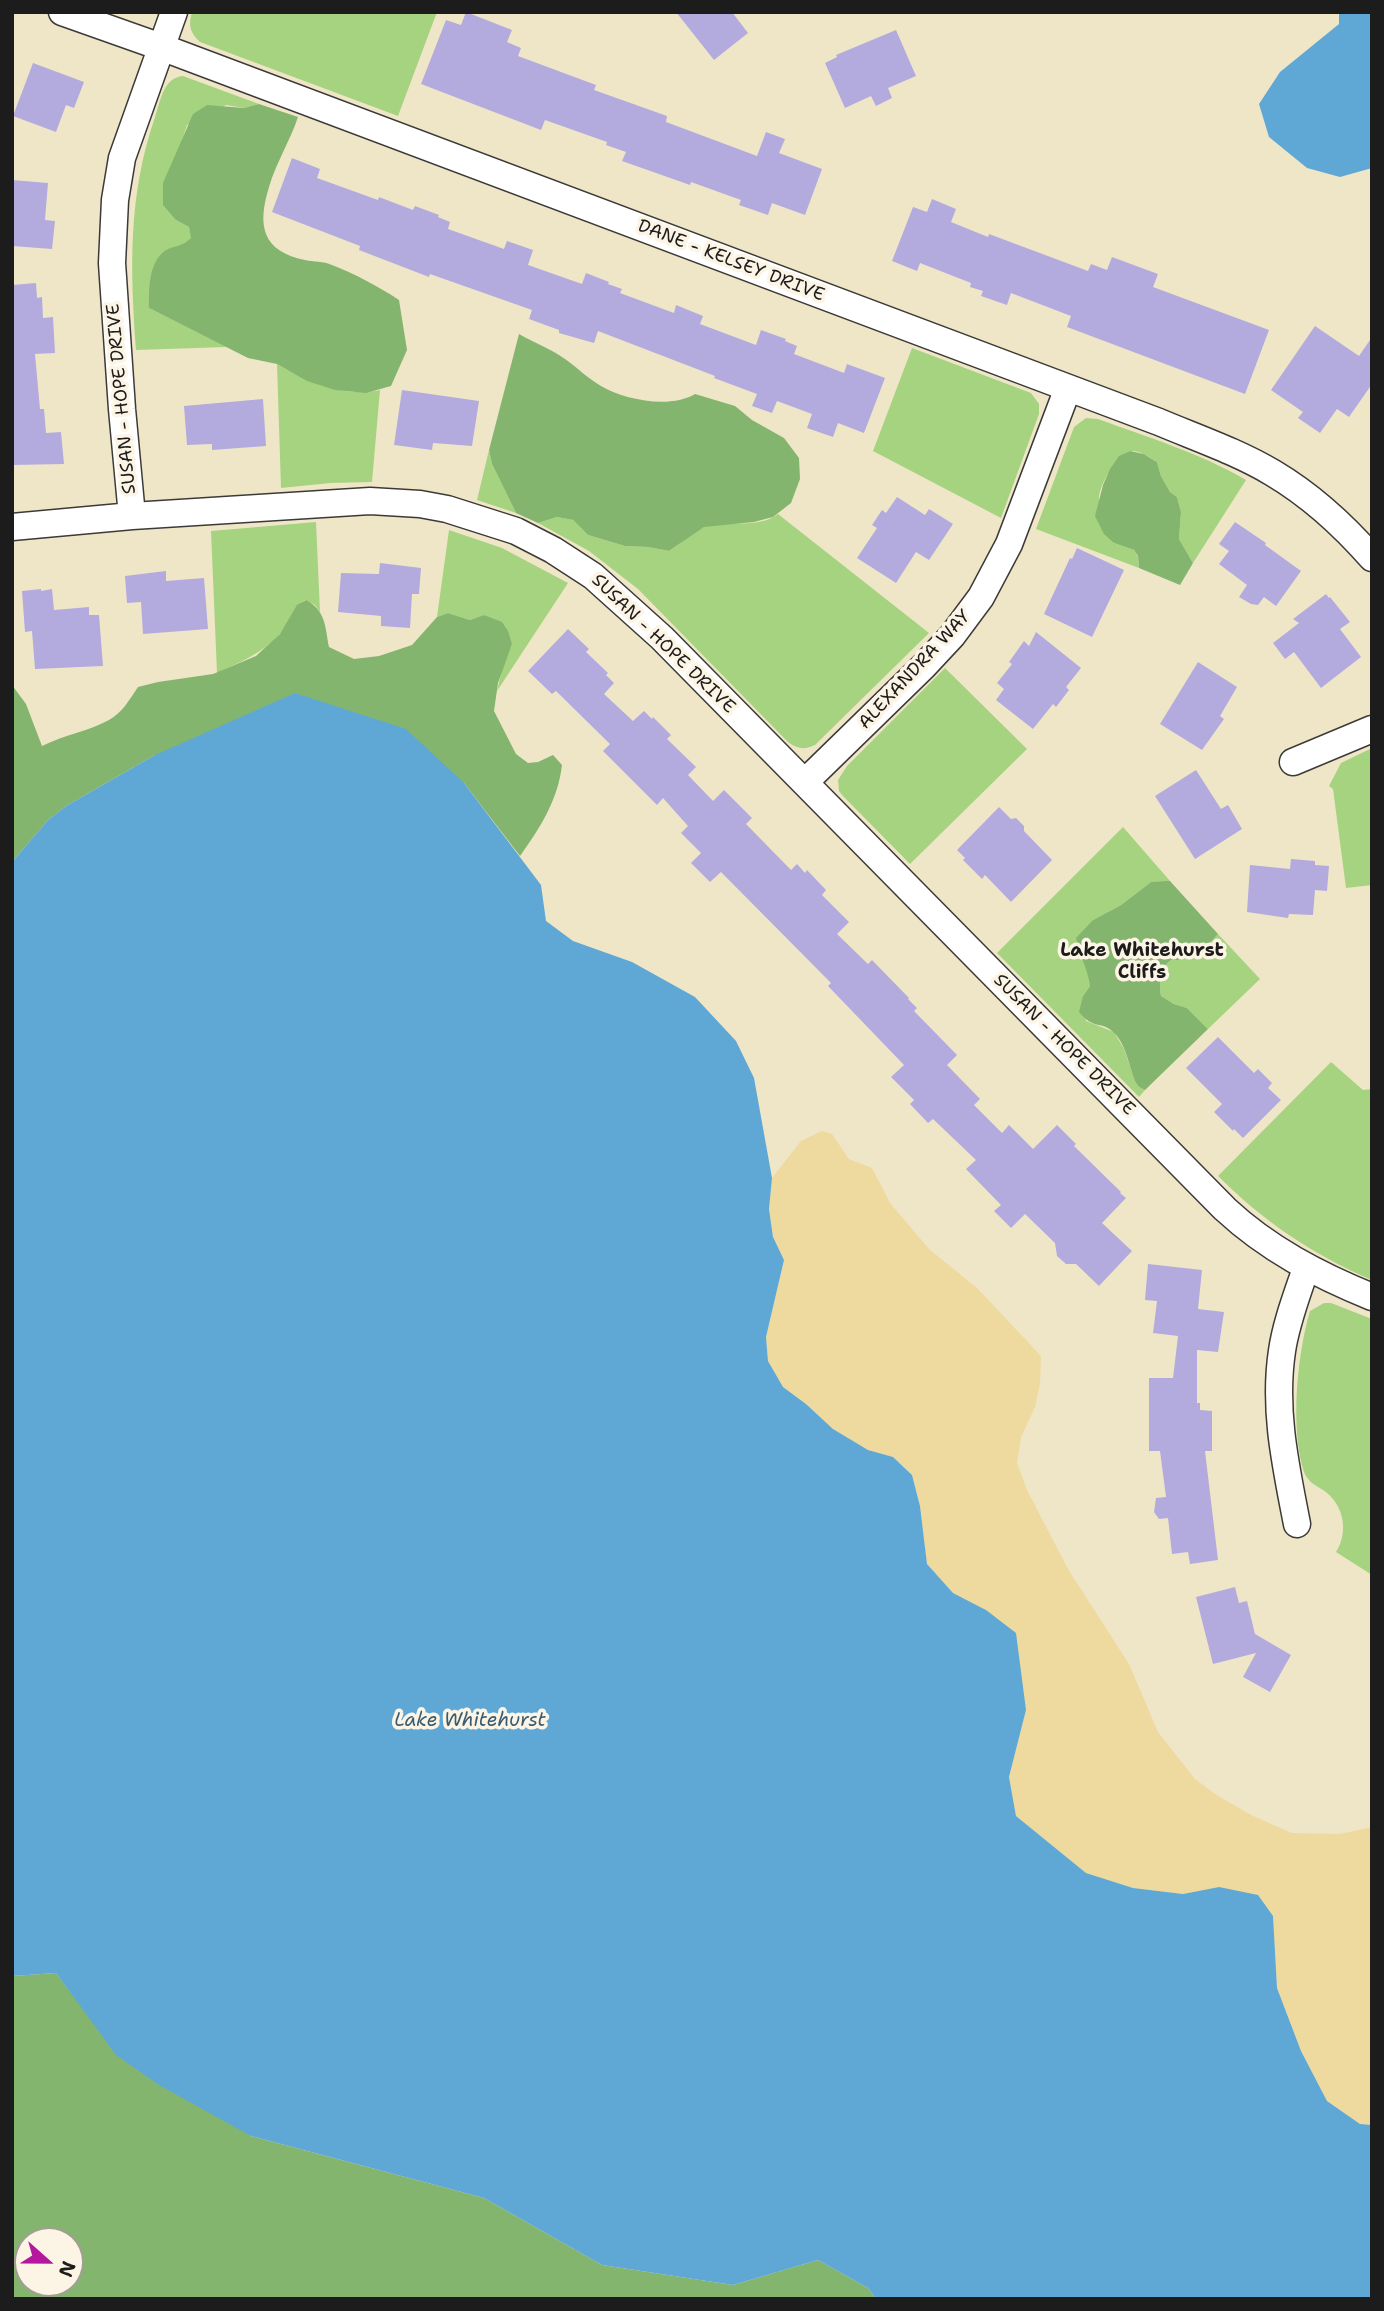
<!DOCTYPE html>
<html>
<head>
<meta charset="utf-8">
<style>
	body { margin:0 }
	#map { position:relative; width:1384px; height:2311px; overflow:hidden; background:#efe6c8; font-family:"Shantell Sans",sans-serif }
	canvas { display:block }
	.frame { position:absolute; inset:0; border:14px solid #1c1c1c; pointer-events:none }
	.north { position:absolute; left:14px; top:2227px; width:70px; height:70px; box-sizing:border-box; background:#fcf5e5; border:2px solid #a29e95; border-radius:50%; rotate:111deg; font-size:19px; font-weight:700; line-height:28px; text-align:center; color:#1c1c1c }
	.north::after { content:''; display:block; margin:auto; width:24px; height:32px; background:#b5179e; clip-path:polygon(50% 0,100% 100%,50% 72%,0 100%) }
</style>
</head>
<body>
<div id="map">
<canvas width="1384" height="2311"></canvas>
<div class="frame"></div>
<div class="north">N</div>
</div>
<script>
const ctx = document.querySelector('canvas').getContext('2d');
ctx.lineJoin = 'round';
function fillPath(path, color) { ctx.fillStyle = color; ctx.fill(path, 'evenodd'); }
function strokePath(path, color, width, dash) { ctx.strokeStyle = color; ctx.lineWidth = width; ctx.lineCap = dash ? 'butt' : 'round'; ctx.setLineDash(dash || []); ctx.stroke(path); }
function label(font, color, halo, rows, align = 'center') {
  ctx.font = font + ' "Shantell Sans",sans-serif'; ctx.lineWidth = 7; ctx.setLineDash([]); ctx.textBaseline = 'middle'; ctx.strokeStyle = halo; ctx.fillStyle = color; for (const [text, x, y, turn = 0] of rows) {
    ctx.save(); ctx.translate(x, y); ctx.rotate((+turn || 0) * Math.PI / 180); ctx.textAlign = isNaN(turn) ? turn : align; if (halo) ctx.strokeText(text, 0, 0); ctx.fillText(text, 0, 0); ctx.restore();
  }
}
fillPath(new Path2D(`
	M192 12H437L398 116 200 42C190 33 188 25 192 12Z
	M183 76 259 104 244 108 226 105 187 125 179 149 176 220 189 227 192 238 181 246 166 250 149 308 227 347 136 350C130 268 128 196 155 117 161 100 163 78 183 76Z
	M912 348 1031 393 1039 404V414L1001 518 873 451Z
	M277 364C309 382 342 398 380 390L372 482 330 483 281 488Z
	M1086 418 1098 419C1147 437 1200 453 1246 480L1193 563 1179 539 1181 512 1177 497 1170 492 1161 476 1157 462C1150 457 1141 451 1132 451 1118 452 1098 486 1099 500 1100 513 1110 530 1114 543L1134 550 1138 557 1139 568 1036 529 1074 427Z
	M489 450 492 464 516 513 477 500Z
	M778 514 929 633 815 745C805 750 797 749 788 742L638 589 589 551 538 523 557 517 573 520 588 535 625 546 648 547 669 551C679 545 698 529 706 526 728 520 759 529 778 514Z
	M316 522 320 612 315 605 305 600C292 608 290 624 279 635 261 654 240 662 217 673L211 531Z
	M449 530 502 548 568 583 497 691 504 661 512 644 485 615 470 620 448 613 437 617Z
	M945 668 1027 749 910 864 842 795 839 791 838 780 847 766Z
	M1372 748V885L1346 888 1333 789 1329 786 1341 763Z
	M1123 827 1170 881 1151 882 1121 905 1093 920 1078 948 1089 971 1090 986 1083 996 1086 1021 1114 1032 1124 1049 1136 1083 1139 1087 1145 1090 1139 1097 997 953Z
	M1218 934 1260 979 1208 1029 1187 1008 1174 1004 1161 996C1159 981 1159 969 1171 960 1194 961 1203 951 1218 934Z
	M1331 1062 1363 1090 1372 1089V1280C1313 1255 1263 1221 1218 1176Z
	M1324 1303H1331L1372 1319V1575L1336 1552C1349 1532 1344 1504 1323 1490 1315 1485 1308 1482 1304 1472 1290 1428 1297 1355 1310 1311Z`), '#a6d380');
fillPath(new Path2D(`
	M259 104 298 117C290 141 276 163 269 187 257 226 262 251 305 260 314 262 323 261 332 265 355 274 378 286 399 300L407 350 391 386 366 393 335 390 307 381 277 364 248 358 149 308C149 290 148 262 166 250 175 245 180 248 191 238L189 227 176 220 163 205V183L193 114 207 105 244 108Z
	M519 334C533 342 549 348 562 357 576 366 587 378 601 386 625 400 670 409 695 394L735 406 752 420 784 438 799 458 800 479 791 503 773 517 754 522 704 527 669 551 648 547 625 546 588 535 573 520 557 517 538 523 516 513 492 464 489 450Z
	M1130 451 1144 454 1157 462 1161 476 1170 492 1177 497 1181 512 1179 539 1193 563 1180 585 1139 568 1138 556 1134 550 1114 543 1104 534 1095 516 1103 485 1110 469 1119 456Z
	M306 600C326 611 325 626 329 647L354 659 379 656 412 645 437 617 448 613 470 620 484 615 502 622 508 631 512 644 498 683 494 711 516 754 528 763 538 762 553 755 562 765C558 800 540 828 520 856L464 783 155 755 66 806 48 820 12 862V685L26 704 42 746C64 735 89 731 109 720 122 713 130 699 138 687L158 682 213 674 256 656 280 634 297 605Z
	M1165 881H1170L1218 934C1203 951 1194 961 1171 960 1159 969 1159 981 1161 996L1174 1004 1187 1008 1208 1029 1145 1090 1139 1087 1136 1083C1129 1067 1126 1042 1112 1031 1100 1021 1094 1030 1079 1012L1083 996 1090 986C1088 969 1079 955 1076 938L1093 920 1121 905 1151 882Z
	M56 1973 78 2002 251 2136 484 2198 602 2265 733 2285 818 2260 868 2288 876 2299H12V1976ZM28 2241H70V2283H28Z`), '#84b56e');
fillPath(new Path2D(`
	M822 1131 832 1134 849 1159 872 1168 890 1203 929 1249 977 1288 1041 1356 1040 1384 1035 1407 1021 1437 1017 1463 1027 1490 1068 1569 1129 1664 1158 1732 1195 1779 1215 1794 1251 1815 1292 1833 1340 1834 1372 1827V2125L1360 2124 1327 2101 1301 2051 1277 1988 1273 1916 1219 1887 1183 1894 1133 1888 1086 1873 1016 1816 1009 1777 1026 1710 986 1610 953 1593 927 1564 920 1506 912 1475 893 1457 868 1450 833 1429 806 1404 783 1387 768 1361 766 1337 784 1260 773 1238 769 1209 772 1178 801 1141Z`), '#eeda9e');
fillPath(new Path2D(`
	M1339 12H1372V168L1340 177 1307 168 1269 137 1259 104 1280 72 1339 24Z
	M295 693 406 729 464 783 541 885 546 921 573 941 632 962 695 997 736 1041 754 1078 772 1178 769 1209 773 1237 784 1260 766 1337 768 1361 783 1387 806 1404 833 1429 868 1450 893 1457 912 1475 920 1506 927 1564 953 1593 986 1610 1016 1633 1026 1710 1009 1777 1016 1816 1086 1873 1133 1888 1183 1894 1219 1887 1258 1895 1273 1916 1277 1988 1301 2051 1327 2101 1360 2124 1372 2125V2299H876L868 2288 818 2260 733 2285 602 2265 484 2198 251 2136 159 2085 116 2055 56 1973 12 1976V862L48 820 66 806 155 755Z`), '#5fa8d6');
fillPath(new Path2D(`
	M466 12 512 30 507 42 521 48 518 56 596 85 594 90 667 116 666 122 757 156 766 132 785 139 779 153 822 169 805 215 772 203 768 215 739 205 741 200 691 182 690 185 622 161 626 152 606 145 607 142 545 120 541 130 421 84 446 20 461 25Z
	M676 12H732L748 33 714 60Z
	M896 30 916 76 888 88 892 98 876 106 871 96 845 108 825 63 837 57 836 55Z
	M33 63 84 82 74 108 66 105 56 132 13 116Z
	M292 158 320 169 317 178 378 200 379 197 413 210 415 206 439 215 438 217 450 222 448 229 504 249 507 241 533 250 528 265 582 284 586 273 609 282 608 284 622 289 620 293 674 313 676 305 703 316 700 324 756 345 761 330 786 339 785 341 797 346 794 354 844 373 847 364 885 378 864 433 838 423 833 437 807 428 812 414 777 401 772 413 752 406 757 394 714 378 715 376 598 331 594 343 559 333V330L529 319 532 310 430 274 429 277 359 250 360 246 272 212Z
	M12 180 48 183 45 220 55 221 52 249 12 246Z
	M932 199 956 209 951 222 988 237 989 234 1088 271 1091 264 1107 270 1112 257 1158 274 1153 287 1269 330 1245 394 1067 327 1071 316 1011 293 1007 305 981 296 983 291 970 287 971 283 920 263 917 271 892 261 913 207 927 212Z
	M36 283 37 298 42 297 43 318 53 317 55 353 35 354 40 409H44L46 433 61 432 64 464 12 465V285Z
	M1315 326 1359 356 1372 337V384L1349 417 1337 409 1320 433 1298 418 1303 412 1271 390Z
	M402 390 479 401 472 446 433 443 432 450 394 445Z
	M263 399 266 446 212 450V444L187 445 184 406Z
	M897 497 925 515 929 509 953 524 929 560 916 552 896 583 857 558 877 528 872 525 882 510 886 513Z
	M1235 522 1266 543 1265 545 1301 571 1276 606 1264 597 1258 605 1251 604 1239 597 1247 585 1219 564 1229 551 1219 544Z
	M1077 548 1124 570 1092 637 1044 614 1070 558 1072 559Z
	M380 563 421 568 419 594H412L410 628 381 626V616L338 612 341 573 379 574Z
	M166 571V581L204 578 208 629 143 634 141 602 127 603 125 576Z
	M41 589V591L52 589 54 610 89 607V615H99L103 666 35 669 32 631 25 632 22 591Z
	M1326 594 1329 598 1330 597 1350 622 1340 629 1361 657 1321 688 1294 652 1285 659 1273 643 1299 623 1293 619Z
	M568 629 589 649 586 652 608 673 606 675 614 683 604 694 633 721 644 711 652 719 653 717 671 735 667 739 696 767 688 775 713 801 724 790 752 818 746 824 791 870 797 864 805 873 807 870 826 890 822 895 849 922 837 934 868 964 872 960 909 998 908 999 917 1008 914 1011 957 1055 947 1065 980 1099 974 1105 1002 1133 1009 1125 1033 1149 1057 1125 1076 1144 1074 1146 1121 1192 1120 1193 1126 1198 1102 1223 1132 1251 1099 1286 1076 1264H1066L1057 1256 1055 1243 1025 1214 1011 1228 994 1211 1001 1205 966 1169 976 1160 933 1119 928 1123 910 1104 914 1100 891 1077 904 1065 828 986 831 983 721 872 710 882 691 863 701 853 681 833 688 826 663 798 657 805 603 751 610 744 556 691 552 694 528 671Z
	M1036 632 1081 668 1066 687 1069 690 1056 707 1053 704 1033 729 996 700 1004 689 997 683 1012 664 1009 662 1024 641 1029 646Z
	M1198 662 1237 687 1220 716 1224 719 1202 750 1160 724Z
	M1196 770 1221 809 1228 805 1242 829 1195 859 1155 796Z
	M999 807 1011 819 1016 818 1024 826V831L1052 860 1011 902 985 875 982 879 963 860 965 858 957 850Z
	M1291 859 1315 861V865L1329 866 1327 891 1315 890 1313 915 1289 914 1288 918 1247 912 1250 865 1290 869Z
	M1218 1037 1254 1073 1258 1069 1272 1083 1268 1088 1281 1100 1243 1138 1234 1129 1233 1131 1214 1112 1222 1104 1186 1068Z
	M1148 1264 1202 1270 1198 1309 1224 1312 1218 1352 1197 1350V1403H1200V1410L1212 1411V1451H1205L1218 1560 1190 1564 1188 1552 1172 1554 1168 1518 1159 1519 1154 1512 1156 1498 1166 1497 1160 1451H1149V1378H1173L1178 1336 1153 1333 1157 1301 1145 1300Z
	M1235 1587 1239 1603 1247 1601 1255 1634 1291 1655 1270 1692 1243 1677 1256 1653 1213 1664 1196 1597Z`), '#b3abde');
const minor = new Path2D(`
	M62 12 161 47 1159 422C1197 438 1238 452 1273 473 1310 495 1344 526 1372 558
	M174 12 122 158 115 200 112 263 122 409 132 516 370 501 420 504 447 509 516 531 553 550 593 576 662 638 1225 1209C1268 1249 1318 1275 1372 1297
	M12 527 132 516
	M1293 762 1372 729
	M805 782 924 666 952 636 981 597 1009 544 1068 388
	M1297 1524C1286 1467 1273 1410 1282 1351 1286 1323 1297 1295 1306 1268`);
strokePath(minor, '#3c3a36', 29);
strokePath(minor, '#fff', 26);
label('18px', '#1c1c1c', '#fcf5e5', [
	["DANE - KELSEY DRIVE",731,261,21],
	["SUSAN - HOPE DRIVE",122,399,-95],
	["SUSAN - HOPE DRIVE",663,644,44],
	["ALEXANDRA WAY",915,670,-47],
	["SUSAN - HOPE DRIVE",1064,1045,45]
]);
label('bold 19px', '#1c1c1c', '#fcf5e5', [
	["Lake Whitehurst",1142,951],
	["Cliffs",1142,973]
]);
label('italic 19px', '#3a5b70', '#fcf5e5', [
	["Lake Whitehurst",470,1721]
]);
</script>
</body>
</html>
